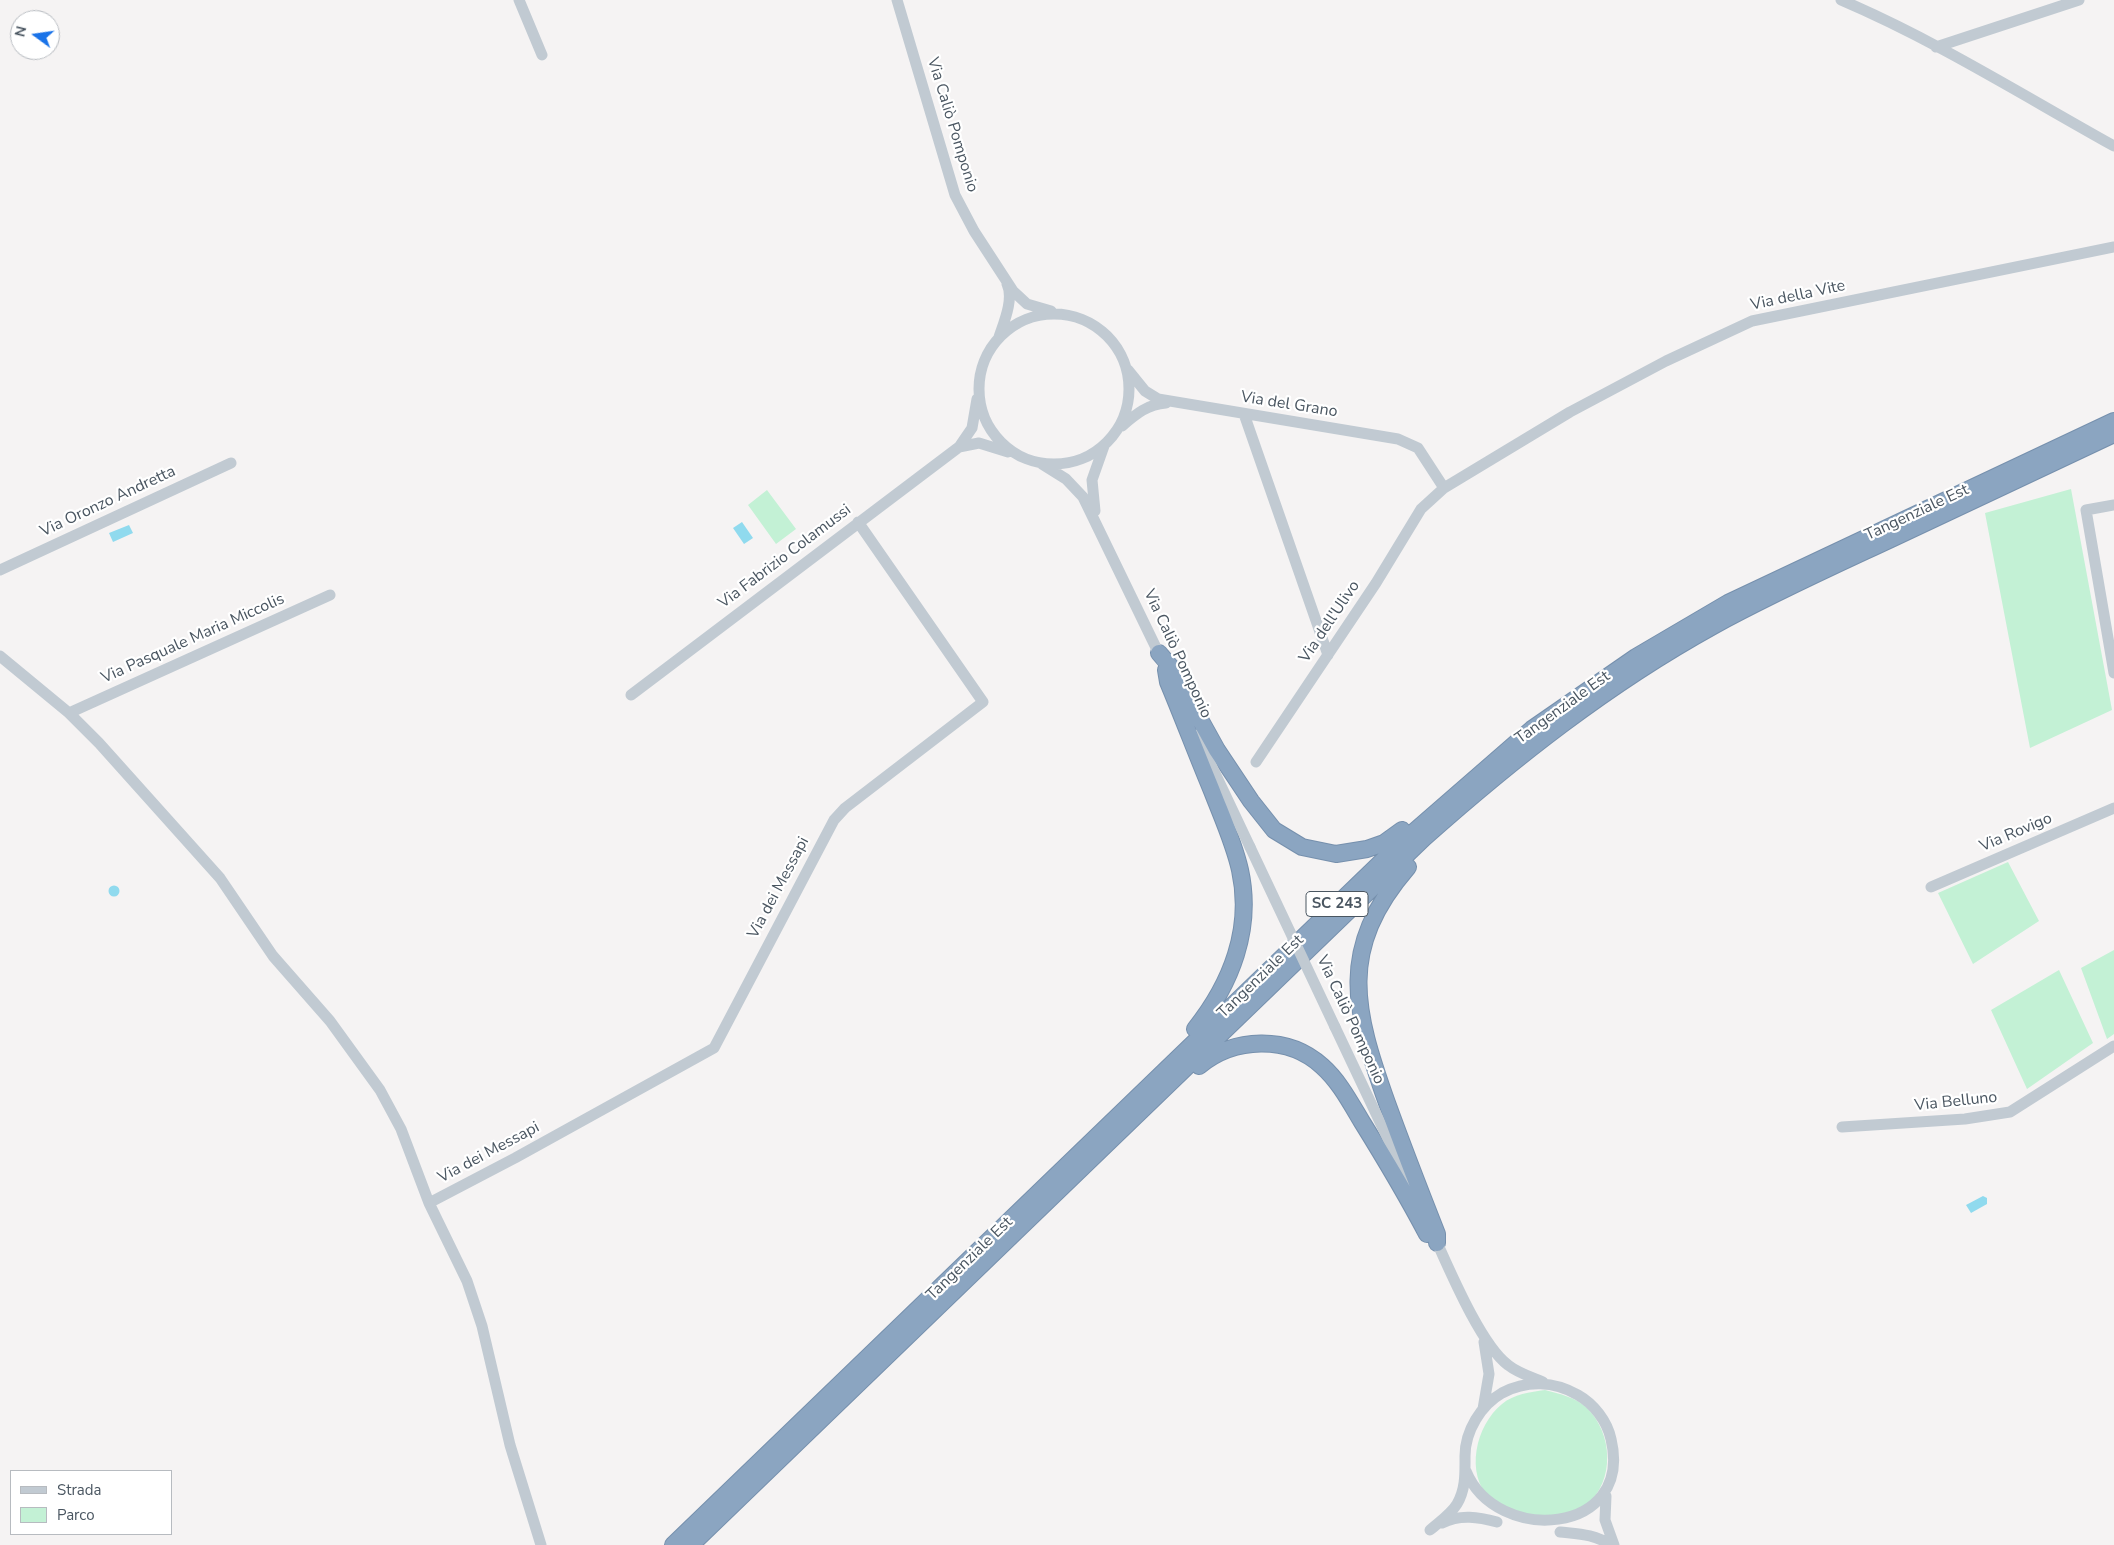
<!DOCTYPE html>
<html>
<head>
<meta charset="utf-8">
<style>
	body { margin:0 }
	#map { position:relative; width:2114px; height:1545px; overflow:hidden; background:#f5f3f3; font-family:"Nunito Sans",sans-serif }
	canvas { display:block }
	.legend { position:absolute; left:10px; top:1470px; width:162px; height:65px; box-sizing:border-box; background:#fff; border:1px solid #b7bbc0; margin:0; padding:6px 9px; list-style:none; font-size:15px; color:#4a5661 }
	.legend li { display:flex; align-items:center; gap:10px; height:25px }
	.legend b { width:25px; border:1px solid #b7bbc0 }
	.north { position:absolute; left:10px; top:10px; width:50px; height:50px; box-sizing:border-box; background:#fff; border:1px solid #b7bbc0; border-radius:50%; rotate:284deg; font-size:14px; font-weight:700; line-height:20px; text-align:center; color:#4a5661 }
	.north::after { content:''; display:block; margin:auto; width:18px; height:22px; background:#1a73e8; clip-path:polygon(50% 0,100% 100%,50% 72%,0 100%) }
</style>
</head>
<body>
<div id="map">
<canvas width="2114" height="1545"></canvas>
<ul class="legend">
<li><b style="height:6px;background:#c1cad2"></b>Strada</li>
<li><b style="height:14px;background:#c3f1d5"></b>Parco</li>
</ul>
<div class="north">N</div>
</div>
<script>
const ctx = document.querySelector('canvas').getContext('2d');
ctx.lineJoin = 'round';
function fillPath(path, color) { ctx.fillStyle = color; ctx.fill(path, 'evenodd'); }
function strokePath(path, color, width, dash) { ctx.strokeStyle = color; ctx.lineWidth = width; ctx.lineCap = dash ? 'butt' : 'round'; ctx.setLineDash(dash || []); ctx.stroke(path); }
function label(font, color, halo, rows, align = 'center') {
  ctx.font = font + ' "Nunito Sans",sans-serif'; ctx.lineWidth = 4.5; ctx.setLineDash([]); ctx.textBaseline = 'middle'; ctx.strokeStyle = halo; ctx.fillStyle = color; for (const [text, x, y, turn = 0] of rows) {
    ctx.save(); ctx.translate(x, y); ctx.rotate((+turn || 0) * Math.PI / 180); ctx.textAlign = isNaN(turn) ? turn : align; if (halo) ctx.strokeText(text, 0, 0); ctx.fillText(text, 0, 0); ctx.restore();
  }
}
fillPath(new Path2D(`
	M2071 489 2112 710 2030 748 1985 513Z
	M767 490 796 529 776 544 748 505Z
	M2008 862 2039 921 1973 964 1938 893Z
	M2114 950V1034L2107 1039 2081 968Z
	M2059 970 2093 1043 2027 1089 1991 1010Z
	M1545 1390C1560 1394 1575 1397 1587 1408 1613 1434 1615 1480 1587 1505 1577 1513 1560 1517 1548 1523 1537 1518 1499 1507 1491 1500 1464 1474 1476 1425 1502 1404 1514 1394 1530 1392 1545 1390Z`), '#c3f1d5');
fillPath(new Path2D(`
	M742 522 753 538 744 544 733 528Z
	M129 525 133 533 113 542 109 533Z
	M108.5 891a5.5 5.5 0 1 1 11 0a5.5 5.5 0 1 1-11 0Z
	M1983 1196 1987 1198V1204L1971 1213 1966 1205Z`), '#90daee');
const highway = new Path2D(`
	M1159 653 1171 667 1217 750 1251 801 1274 830 1302 847 1336 854 1367 849 1384 843 1402 830
	M1166 670 1168 682C1183 718 1197 755 1212 791 1222 817 1234 843 1240 870 1253 929 1231 984 1195 1029
	M1408 867C1337 949 1354 1010 1387 1103 1403 1147 1420 1191 1437 1234V1243
	M1199 1066C1234 1037 1288 1035 1322 1066 1339 1081 1350 1102 1362 1122 1385 1159 1407 1196 1427 1234
	M673 1545 1401 843 1532 729 1636 657 1728 603 2114 421
	M691 1545 1424 838C1514 758 1608 684 1713 626 1771 594 1831 567 1891 539 1965 504 2040 469 2114 434`);
strokePath(highway, '#7690ad', 18);
strokePath(new Path2D(`
	M519 0 542 55
	M897 0 955 195 974 231 1013 291 1027 304 1051 311
	M1841 0C1935 40 2024 96 2114 146
	M1936 47 2079 0
	M979 389a75 75 0 1 1 150 0a75 75 0 1 1-150 0Z
	M999 337C1004 322 1014 299 1007 284
	M1128 370 1145 391 1158 399 1398 439 1418 448 1444 488
	M1244 414 1328 655
	M1122 426C1136 414 1148 404 1166 403
	M959 447 979 443 1008 452
	M1042 464 1066 479 1083 497 1162 660
	M2114 505 2086 510 2114 673
	M1095 511 1092 480 1104 446
	M0 570 231 463
	M0 656 69 713 99 743 220 878 273 956 330 1021 380 1090 401 1129 429 1203 467 1281 482 1326 510 1445 541 1545
	M631 695 959 447 972 428 977 399
	M69 713 330 595
	M1197 735 1250 847
	M1256 762 1376 583 1421 509 1444 488 1570 412 1666 361 1752 321 2114 247
	M1931 887 2114 808
	M1335 1027 1414 1194
	M1842 1127 1965 1119 2010 1112 2114 1046
	M429 1203 515 1158 714 1048 834 820 845 808 983 702 858 522
	M1435 1238C1450 1271 1481 1345 1508 1365 1518 1373 1531 1377 1543 1382
	M1483 1409 1489 1374 1484 1342
	M1606 1496 1605 1520 1614 1545
	M1442 1523C1460 1514 1479 1517 1497 1522
	M1430 1530C1439 1522 1451 1514 1457 1504 1466 1489 1465 1472 1465 1456 1465 1431 1481 1405 1502 1393 1527 1380 1554 1381 1578 1395 1594 1404 1607 1421 1611 1439 1634 1536 1496 1545 1466 1471
	M1560 1532C1578 1534 1595 1534 1610 1545`), '#c1cad2', 11);
strokePath(highway, '#8ba5c1', 16);
strokePath(new Path2D(`
	M1250 847 1335 1027`), '#c1cad2', 11);
for (const [x, y, w] of [
	[1337,904,62]
]) { const box = new Path2D(); box.roundRect(x - w / 2, y - 12.5, w, 25, 4); ctx.fillStyle = '#fff'; ctx.fill(box); strokePath(box, '#4a5661', 1); }
label('bold 15px', '#4a5661', null, [
	["SC 243",1337,904]
]);
label('16px', '#4a5661', '#fff', [
	["Via Caliò Pomponio",952,125,73],
	["Via della Vite",1798,296,-12],
	["Via del Grano",1289,405,9],
	["Via Oronzo Andretta",108,502,-25],
	["Tangenziale Est",1917,513,-25],
	["Via Fabrizio Colamussi",785,557,-37],
	["Via dell'Ulivo",1330,622,-56],
	["Via Pasquale Maria Miccolis",193,639,-24],
	["Via Caliò Pomponio",1177,654,65],
	["Tangenziale Est",1563,708,-36],
	["Via Rovigo",2016,833,-23],
	["Via dei Messapi",779,888,-62],
	["Tangenziale Est",1261,977,-44],
	["Via Caliò Pomponio",1350,1020,65],
	["Via Belluno",1956,1102,-6],
	["Via dei Messapi",489,1153,-28],
	["Tangenziale Est",970,1259,-44]
]);
</script>
</body>
</html>
